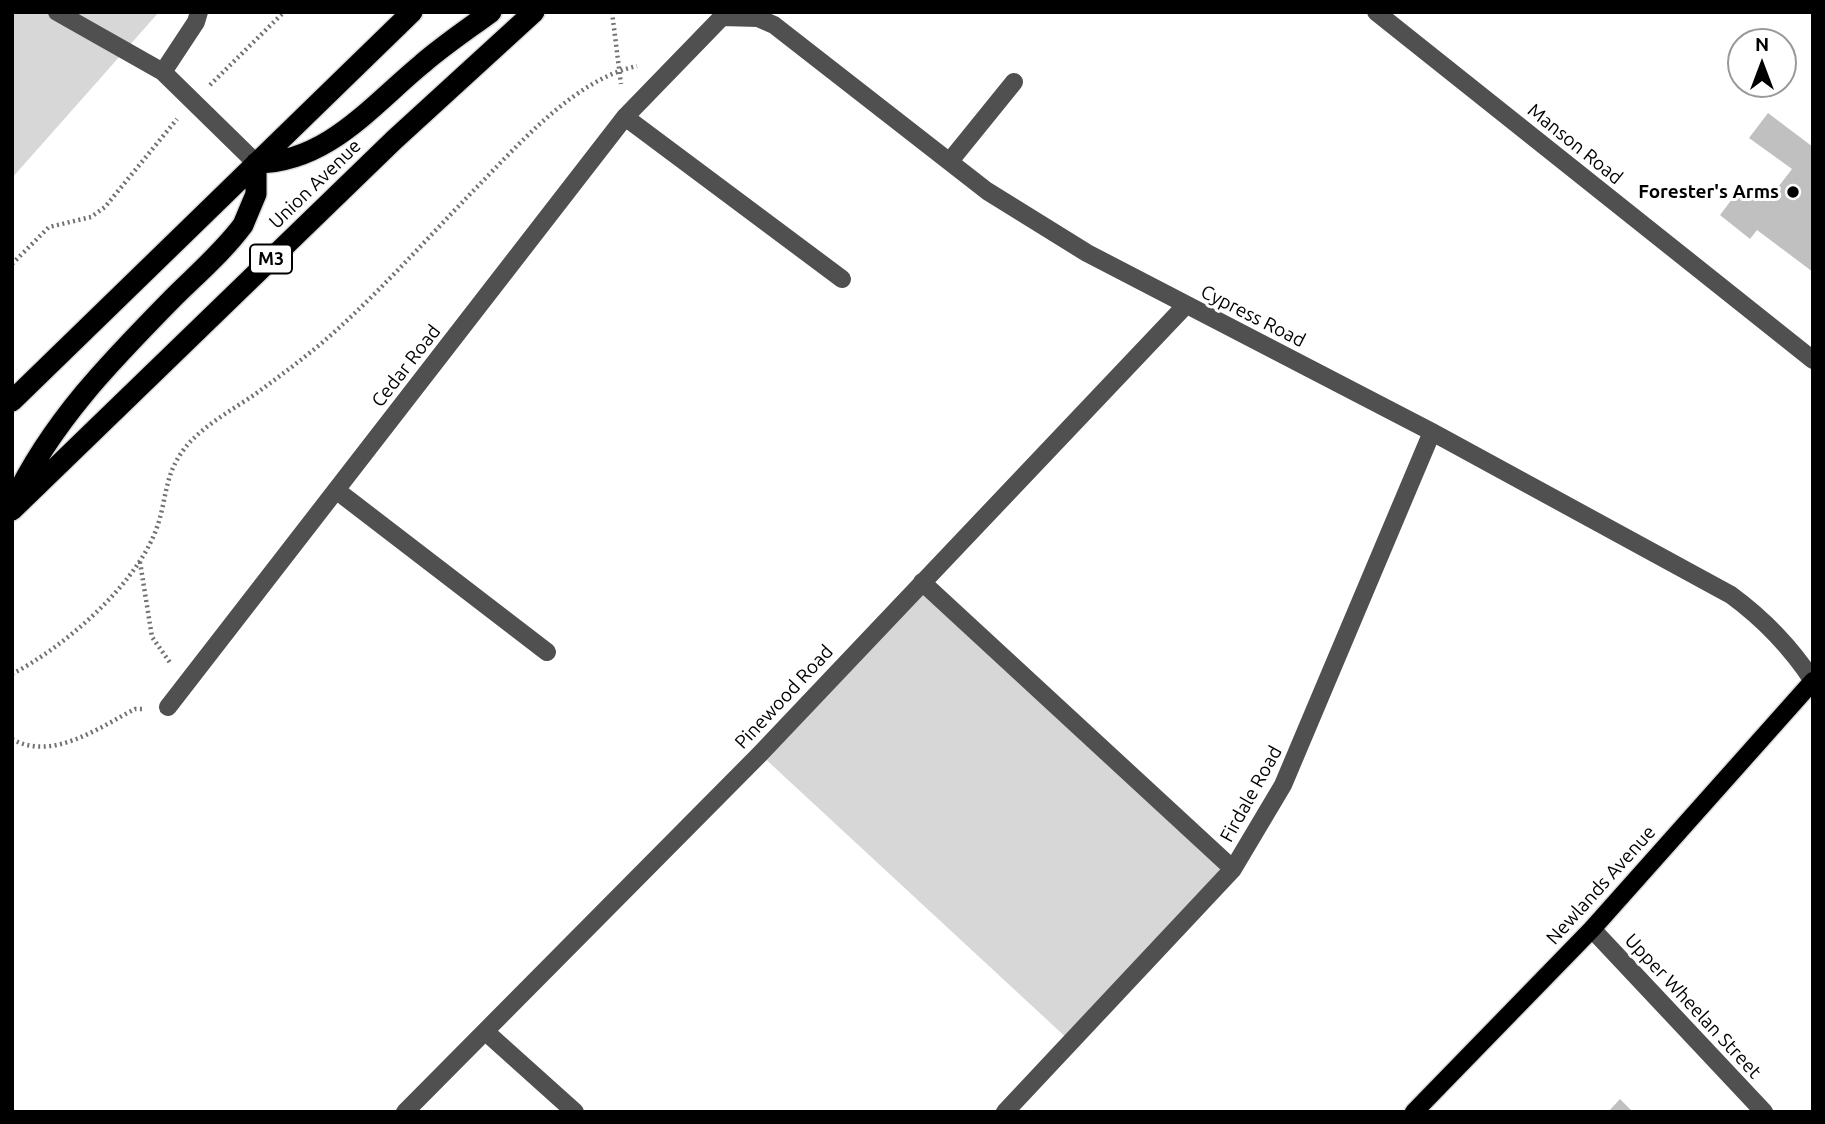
<!DOCTYPE html>
<html>
<head>
<meta charset="utf-8">
<style>
	body { margin:0 }
	#map { position:relative; width:1825px; height:1124px; overflow:hidden; background:#fff; font-family:Ubuntu,sans-serif }
	canvas { display:block }
	.frame { position:absolute; inset:0; border:14px solid #000; pointer-events:none }
	.north { position:absolute; left:1727px; top:28px; width:70px; height:70px; box-sizing:border-box; background:#fff; border:2px solid #999; border-radius:50%; rotate:0deg; font-size:19px; font-weight:700; line-height:28px; text-align:center; color:#000 }
	.north::after { content:''; display:block; margin:auto; width:24px; height:32px; background:#000; clip-path:polygon(50% 0,100% 100%,50% 72%,0 100%) }
</style>
</head>
<body>
<div id="map">
<canvas width="1825" height="1124"></canvas>
<div class="frame"></div>
<div class="north">N</div>
</div>
<script>
const ctx = document.querySelector('canvas').getContext('2d');
ctx.lineJoin = 'round';
function fillPath(path, color) { ctx.fillStyle = color; ctx.fill(path, 'evenodd'); }
function strokePath(path, color, width, dash) { ctx.strokeStyle = color; ctx.lineWidth = width; ctx.lineCap = dash ? 'butt' : 'round'; ctx.setLineDash(dash || []); ctx.stroke(path); }
function label(font, color, halo, rows, align = 'center') {
  ctx.font = font + ' Ubuntu,sans-serif'; ctx.lineWidth = 6; ctx.setLineDash([]); ctx.textBaseline = 'middle'; ctx.strokeStyle = halo; ctx.fillStyle = color; for (const [text, x, y, turn = 0] of rows) {
    ctx.save(); ctx.translate(x, y); ctx.rotate((+turn || 0) * Math.PI / 180); ctx.textAlign = isNaN(turn) ? turn : align; if (halo) ctx.strokeText(text, 0, 0); ctx.fillText(text, 0, 0); ctx.restore();
  }
}
fillPath(new Path2D(`
	M12 12H159L12 178Z
	M922 582 1233 869 1071 1042 760 754Z`), '#d7d7d7');
fillPath(new Path2D(`
	M1768 113 1813 147V272L1757 230 1750 239 1720 215 1742 186 1759 199 1766 190 1772 195 1792 169 1749 138Z
	M1620 1099 1633 1112H1608Z`), '#c0c0c0');
const major = new Path2D(`
	M1414 1112 1592 929 1813 681`);
const highway = new Path2D(`
	M256 163C327 163 372 105 422 64 444 45 468 29 491 12
	M12 401 412 12
	M13 503C51 422 111 361 173 298 196 275 223 252 243 225L256 194V163
	M12 510 394 140 534 12`);
strokePath(major, '#dbdbdb', 21);
strokePath(highway, '#dbdbdb', 24);
strokePath(new Path2D(`
	M612 12 621 84
	M210 85 284 12
	M12 264 49 227 91 217 105 207 177 119
	M140 562 152 637 171 664
	M12 674C64 647 131 589 154 535 169 500 161 474 190 442 207 424 233 409 254 395 284 373 314 351 341 326 389 282 433 232 479 185 521 142 576 79 637 66
	M12 739C52 762 100 727 135 709H143`), '#727272', 4.5, [2, 3.5]);
strokePath(new Path2D(`
	M57 12 163 72 256 163
	M1376 12 1813 360
	M163 72 196 22 199 12
	M625 117 842 279
	M950 161 1014 82
	M336 490 547 652
	M922 582 1233 869
	M168 707 625 117 722 17 758 18 774 25 987 191 1087 253 1432 432 1731 595C1765 620 1790 646 1813 681
	M1592 929 1764 1112
	M487 1033 575 1112
	M405 1112 760 754 1186 305
	M1005 1112 1233 869 1283 785 1432 432`), '#505050', 18);
strokePath(major, '#000', 18);
strokePath(highway, '#000', 21);
for (const [x, y, r, color] of [
	[1793,192,7,"#000"]
]) { const dot = new Path2D(); dot.arc(x, y, r, 0, 2 * Math.PI); ctx.fillStyle = color; ctx.fill(dot); strokePath(dot, '#fff', 2.5); }
for (const [x, y, w] of [
	[271,259,42]
]) { const box = new Path2D(); box.roundRect(x - w / 2, y - 14.5, w, 29, 5); ctx.fillStyle = '#fff'; ctx.fill(box); strokePath(box, '#000', 2); }
label('bold 18px', '#000', null, [
	["M3",271,259]
]);
label('19px', '#000', '#fff', [
	["Manson Road",1575,144,39],
	["Union Avenue",315,184,-44],
	["Cypress Road",1253,316,27],
	["Cedar Road",406,366,-52],
	["Pinewood Road",784,697,-47],
	["Firdale Road",1251,794,-61],
	["Newlands Avenue",1601,885,-48],
	["Upper Wheelan Street",1693,1006,47]
]);
label('bold 19px', '#000', '#fff', [
	["Forester's Arms",1779,192]
], 'right');
</script>
</body>
</html>
